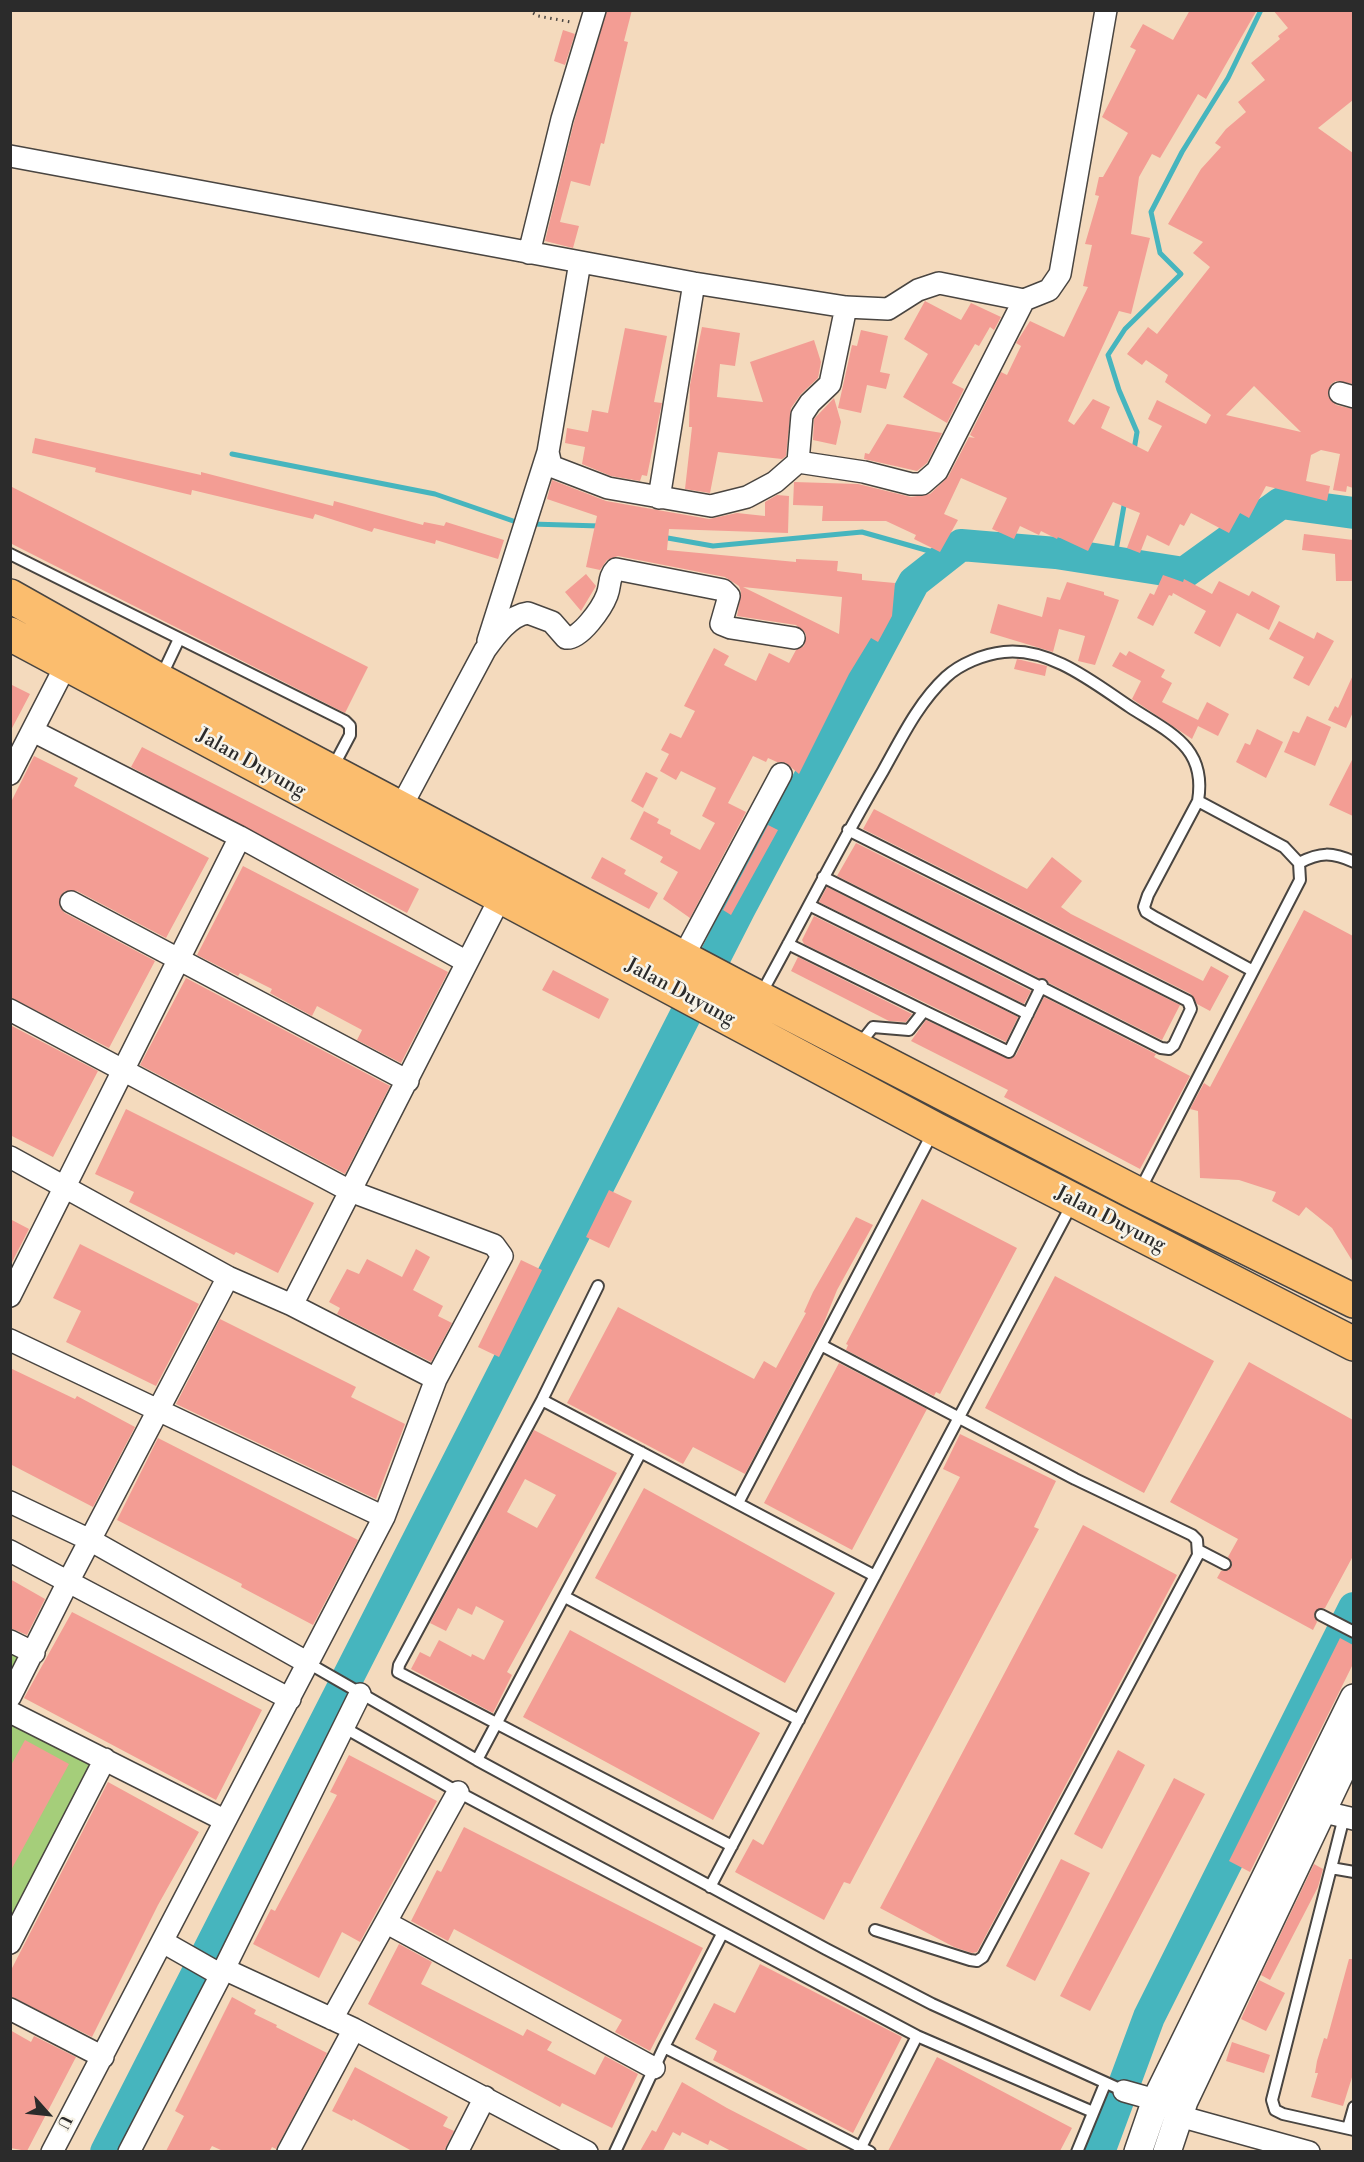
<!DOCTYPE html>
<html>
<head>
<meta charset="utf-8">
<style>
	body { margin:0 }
	#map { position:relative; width:1364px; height:2162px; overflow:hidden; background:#f4dabd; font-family:"Libre Bodoni",serif }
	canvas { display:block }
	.frame { position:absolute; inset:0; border:12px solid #2b2b2b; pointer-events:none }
	.north { position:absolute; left:18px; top:2084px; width:60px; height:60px; -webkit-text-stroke:4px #f7f3e8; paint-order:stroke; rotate:117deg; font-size:16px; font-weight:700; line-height:24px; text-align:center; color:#2b2b2b }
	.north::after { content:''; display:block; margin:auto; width:21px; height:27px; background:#2b2b2b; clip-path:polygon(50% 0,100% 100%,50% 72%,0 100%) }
</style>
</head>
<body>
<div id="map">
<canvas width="1364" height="2162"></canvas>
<div class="frame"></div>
<div class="north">U</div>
</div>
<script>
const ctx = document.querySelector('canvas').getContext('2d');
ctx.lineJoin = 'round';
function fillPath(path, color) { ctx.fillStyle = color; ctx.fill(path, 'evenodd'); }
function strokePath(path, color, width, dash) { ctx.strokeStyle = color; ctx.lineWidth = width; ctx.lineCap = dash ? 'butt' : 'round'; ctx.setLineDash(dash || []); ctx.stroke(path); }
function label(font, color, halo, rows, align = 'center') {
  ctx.font = font + ' "Libre Bodoni",serif'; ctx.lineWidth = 5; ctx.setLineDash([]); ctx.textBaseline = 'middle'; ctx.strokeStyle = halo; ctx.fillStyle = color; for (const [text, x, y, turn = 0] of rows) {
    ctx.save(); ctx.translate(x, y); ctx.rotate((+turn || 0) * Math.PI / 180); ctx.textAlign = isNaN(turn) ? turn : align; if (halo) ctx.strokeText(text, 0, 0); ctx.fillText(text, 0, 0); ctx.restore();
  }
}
fillPath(new Path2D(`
	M11 1652 32 1663 13 1706 102 1749 11 1925Z`), '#a5ce7a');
strokePath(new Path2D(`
	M1134 450 1137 432 1119 390 1108 355 1125 329 1181 274 1160 253 1151 212 1182 152 1228 78 1261 10
	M232 454 435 494 519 523
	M531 524 600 526
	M662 537 713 546 862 532 947 556
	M1114 562 1125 500`), '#46b5be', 5);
strokePath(new Path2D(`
	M106 2152 740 908 914 582 961 545 1056 553 1184 573 1281 503 1354 513
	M1099 2152 1149 2017 1354 1608`), '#46b5be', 32);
fillPath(new Path2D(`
	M607 10H632L624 41 628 42 604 144 601 143 590 186 571 181 560 222 579 226 573 248 545 241 574 122Z
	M1190 10H1257L1206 99 1198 94 1160 158 1152 154 1139 177 1131 234 1150 238 1131 314 1119 311 1068 421 1074 425 1093 399 1110 407 1101 428 1148 452 1162 426 1148 419 1157 400 1206 424 1211 415 1165 382 1168 375 1146 360 1142 365 1127 354 1148 327 1157 334 1210 267 1193 253 1203 242 1168 224 1201 169 1221 147 1215 143 1226 129 1246 112 1238 102 1265 80 1251 63 1280 39 1278 36 1288 28 1273 10H1353V100L1318 128 1353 153V384L1336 381 1331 384 1328 396 1336 405 1353 409V488L1347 486 1346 492 1333 490 1340 454 1321 450 1311 455 1306 481 1330 486 1327 501 1266 486 1249 518 1240 513 1229 533 1191 513 1184 526 1180 524 1169 546 1147 535 1140 553 1127 548 1140 513 1113 502 1088 551 1058 537 1057 539 1041 531 1039 535 1020 526 1014 539 992 529 1007 498 961 478 944 514 958 520 940 552 914 539 916 535 886 521H822L823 506 793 505 794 482 858 484 911 497 930 494 948 477 969 437 975 438 970 435 1001 372 1007 375 1021 346 1016 343 1030 321 1064 337 1088 287 1083 286 1092 245 1085 244 1099 196 1095 195 1099 177H1103L1128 133 1102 117 1136 50 1130 47 1143 24 1173 40ZM1254 386 1301 432 1226 415Z
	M563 30 575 34 565 65 554 61Z
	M925 301 961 320 971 303 1001 317 994 330 990 327 979 346 975 344 952 383 964 389 947 423 903 397 928 354 904 339Z
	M702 327 740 333 735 366 720 364 717 397 763 402 750 362 814 340 821 362 818 378 801 394 791 408 786 456 782 459 718 452 710 493 685 489 692 427H689L690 385Z
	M625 328 667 336 654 402 662 403 658 422 647 476 642 475 640 481 611 476 582 464 585 447 565 443 567 428 588 432 592 410 608 413Z
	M861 330 888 336 880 372 890 374 886 389 867 385 861 413 838 408 852 345 857 346Z
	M834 398 841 422 836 445 813 440 814 419Z
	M887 424 942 433 927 463 917 471 864 459 865 453 869 454Z
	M35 438 201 475V472L333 506 334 501 423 525 424 522 444 526 446 522 504 540 498 559 436 540 435 544 374 528 372 532 315 514 313 519 192 490 191 495 95 472 96 468 32 453Z
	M552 480 606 501 709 519 737 513 765 516V502L777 495 789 496 788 533 669 529 667 550 796 562V559L838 561 837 571 862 574V580L895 583 892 616 878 642 871 638 849 674 799 774 786 763 777 762 768 758 766 762 753 756 728 803 746 812 690 918 663 899 678 872 660 862 663 857 630 839 644 811 659 819 657 823 671 830 670 834 700 850 715 823 702 816 716 788 681 771 676 780 660 771 669 754 661 750 670 733 681 738 695 711 684 706 714 648 729 656 724 665 756 681 769 653 789 663 796 650 804 646 806 634 796 625 737 616 741 592 739 586 725 577 618 556 607 560 600 570 586 567 597 516 547 499ZM743 587 842 597 839 634Z
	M10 486 368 667 345 713 10 543Z
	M1304 534 1353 540V581H1336L1335 554 1302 550Z
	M586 574 596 586 581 611 565 592Z
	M1163 575 1183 582 1184 579 1212 594 1219 581 1249 596 1252 591 1280 606 1269 630 1237 613 1220 647 1194 633 1206 611 1173 593 1172 596 1169 595 1153 626 1137 618 1150 593 1154 595Z
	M1067 582 1104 592V595L1119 600 1095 665 1078 661 1085 636 1059 629 1053 652 990 633 998 604 1042 617 1047 597 1060 600Z
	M1279 621 1314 639 1317 632 1334 641 1309 686 1293 678 1304 657 1269 639Z
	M1129 651 1165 670 1161 677 1172 683 1162 702 1198 720 1207 702 1229 714 1218 736 1198 726 1192 739 1132 699 1141 681 1112 666 1120 652 1126 656Z
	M1017 659 1047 666 1045 676 1014 669Z
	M1353 675V712L1346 728 1328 720 1335 706 1338 708Z
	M10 684 30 694 10 732Z
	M1307 716 1331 727 1315 766 1284 752 1293 731 1299 733Z
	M1257 729 1283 742 1266 778 1236 762 1245 743 1250 745Z
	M142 747 419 889 407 913 131 767Z
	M34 756 78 778 74 786 209 858 166 938 77 891H65L60 897V908L65 913 155 961 109 1048 10 997V804Z
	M1353 758V816L1329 805Z
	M646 772 658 778 643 808 631 801Z
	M874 809 1027 889 1052 857 1082 881 1061 907 1071 914 1203 981 1211 966 1229 976 1210 1011 1197 1004 1191 994 863 829Z
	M768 825 778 830 731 915 723 910Z
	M856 843 1180 1005 1162 1040 1049 983 1046 979 1039 978 837 876Z
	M602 857 626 870 624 874 658 893 649 909 591 878Z
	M243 866 448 972 401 1063 357 1040 362 1030 317 1006 312 1016 270 993 272 989 240 973 238 976 197 955Z
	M827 887 1031 991 1024 1004 819 902Z
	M1304 910 1353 936V1262L1332 1228 1306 1207 1299 1216 1272 1201 1276 1192 1239 1180 1200 1178 1198 1111 1190 1109 1204 1083 1210 1087Z
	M814 916 1018 1017 1006 1042 804 944 802 940Z
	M798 957 912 1014 906 1022 889 1021 791 971Z
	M553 970 609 999 599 1019 542 990Z
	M186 978 390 1086 345 1174 140 1065Z
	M1044 997 1156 1054 1154 1057 1190 1076 1140 1169 1004 1097 1008 1090 911 1041 926 1020 1010 1059 1016 1055Z
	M10 1025 98 1071 53 1157 10 1135Z
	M126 1109 314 1203 278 1273 236 1252 234 1255 129 1202 134 1192 95 1174Z
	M609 1190 632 1201 609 1248 586 1237Z
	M922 1199 1017 1248 940 1394 936 1392 934 1396 846 1350 848 1345 846 1344Z
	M856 1217 873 1225 837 1290 823 1325 745 1474 693 1447 683 1464 567 1403 618 1307 754 1379 764 1361 776 1368 806 1313 804 1312 813 1292Z
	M10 1219 29 1229 10 1266Z
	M80 1244 199 1304 156 1386 66 1342 81 1311 53 1298Z
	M416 1249 430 1257 413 1290 443 1306 438 1316 452 1323 431 1362 337 1314 340 1308 329 1302 347 1269 359 1274 367 1259 402 1277Z
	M521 1260 542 1270 499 1357 478 1347Z
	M1055 1276 1214 1361 1144 1493 985 1408Z
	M220 1319 356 1387 351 1397 405 1424 376 1499 176 1404Z
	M1249 1362 1353 1420V1556L1325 1608 1315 1611 1314 1616 1317 1622 1313 1630 1217 1578 1221 1571 1231 1568 1232 1563 1228 1557 1238 1539 1170 1502Z
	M839 1363 927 1409 852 1550 764 1503Z
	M10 1368 75 1399 77 1396 135 1427 93 1507 10 1464Z
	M534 1430 617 1473 507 1672 512 1675 493 1713 411 1669 420 1652 430 1657 439 1640 471 1657 472 1654 484 1660 504 1621 476 1606 472 1615 458 1608 446 1631 430 1623ZM525 1479 556 1495 537 1528 507 1512Z
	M960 1434 1056 1481 1034 1527 1039 1529 850 1884 844 1882 824 1920 735 1872 753 1839 763 1845 960 1477 943 1469Z
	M158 1438 358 1540 313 1625 241 1587 242 1584 117 1520Z
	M644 1488 835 1593 785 1683 595 1578Z
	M1083 1525 1177 1575 977 1952 972 1953 954 1947 880 1908Z
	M10 1579 45 1599 27 1635 10 1628Z
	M72 1612 262 1710 216 1800 24 1698Z
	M570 1630 760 1733 713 1820 523 1717Z
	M1340 1638 1353 1645V1664L1250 1872 1229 1861Z
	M25 1740 69 1764 10 1872V1767Z
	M1118 1750 1145 1765 1102 1849 1074 1834Z
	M349 1755 437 1801 360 1942 342 1932 319 1978 253 1944 271 1909 275 1911 337 1795 330 1792Z
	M1174 1778 1205 1794 1090 2011 1060 1996Z
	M108 1782 199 1832 158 1905 92 2037 10 1996V1972Z
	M464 1827 703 1948 650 2051 615 2032 622 2020 454 1929 448 1941 411 1921 437 1870 441 1872Z
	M1061 1859 1090 1873 1035 1981 1006 1966Z
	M1314 1864 1323 1869 1318 1887 1270 1980 1261 1975Z
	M399 1944 432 1962 421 1984 523 2036 527 2029 552 2042 547 2050 595 2075 605 2056 638 2074 612 2128 562 2103 560 2107 368 2004Z
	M1349 1959H1353V2074L1343 2106 1311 2097 1318 2073H1315L1317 2061 1324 2038 1327 2039Z
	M760 1964 902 2037 853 2133 713 2060 717 2051 695 2039 714 2003 735 2013Z
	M1259 1980 1285 1993 1266 2031 1241 2019Z
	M232 1997 256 2010 254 2014 277 2025 276 2027 327 2053 276 2149 272 2147 270 2151H223L212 2146 209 2151H166L184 2116 175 2111Z
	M10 2030 31 2042 34 2036 76 2057 27 2151 10 2148Z
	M1232 2042 1270 2055 1264 2073 1226 2061Z
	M937 2057 1072 2128 1060 2151H888Z
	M355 2067 448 2117 443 2126 454 2131 444 2151H412L353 2119 352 2121 332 2111Z
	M682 2082 727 2108 810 2151H731L710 2140 708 2145 682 2132 680 2136 673 2132 663 2151H640L652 2130 656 2132Z`), '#f39d94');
const service = new Path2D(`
	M10 554 345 721 350 726V735L332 769
	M161 677 179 639
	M1198 801 1148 895 1144 907 1146 912 1156 918 1253 971
	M1299 863C1320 852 1332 852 1354 862
	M823 877 1161 1048 1169 1049 1174 1045 1191 1009 1188 1001 848 830
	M809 905 1028 1014
	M788 944 924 1011
	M761 994C802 920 840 844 883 771 901 739 918 703 946 677 960 664 984 654 1004 652 1050 647 1094 683 1130 707 1170 733 1207 747 1198 801L1284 847 1299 863 1300 880 1139 1192
	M858 1046 873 1027 909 1030 924 1011 1009 1052 1042 985
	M598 1286 542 1400 399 1665 398 1672 732 1846
	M821 1345 1075 1479 1192 1535 1197 1540 1198 1555 983 1957 977 1961 970 1960 875 1930
	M542 1400 875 1576
	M738 1503 933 1132
	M1198 1550 1225 1564
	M565 1597 799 1720
	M1321 1615 1354 1632
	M308 1663 477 1760 826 1949 932 2004 1124 2091
	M343 1727 458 1792 917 2036 1093 2112
	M477 1760 641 1452
	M1344 1817 1272 2100 1275 2110 1283 2114 1354 2130
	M1331 1868 1354 1872
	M710 1887 1072 1204
	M664 2047 870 2152
	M1348 2128 1354 2107
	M859 2151 917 2036
	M615 2152 664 2047 722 1934
	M1077 2152 1105 2084`);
const minor = new Path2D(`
	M10 156 694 283 846 307 888 309 918 290 939 283 1024 300 1049 290 1060 274 1106 10
	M529 253 562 119 595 10
	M1340 393 1354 397
	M548 452 551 465 556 468 608 488 711 506 747 497 775 482 798 462 802 415 810 403 830 384 846 307
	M798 462 864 472 911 484H922L937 471 1024 300
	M659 498 694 283
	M488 641 548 452 580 262
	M33 731 240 837 467 962
	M10 774 67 663
	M401 807 485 650C495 636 510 615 528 613L552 622 566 638C580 640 602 608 607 595 611 585 608 577 616 569L723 590 729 596 721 624 731 628 794 638
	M71 902 408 1081
	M683 957 781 774
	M10 1010 350 1191 494 1245 502 1256 436 1379 384 1517 52 2152
	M10 1157 228 1277 292 1305 436 1379
	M10 1296 240 837
	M292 1305 500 898
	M10 1340 384 1517
	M10 1502 90 1540 308 1663
	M10 1551 290 1699
	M10 1641 34 1653
	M10 1697 69 1580 228 1277
	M10 1712 224 1820
	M1307 1808 1354 1819
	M387 1923 654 2068
	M163 1942 221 1975
	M10 1943 105 1759
	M224 1969 354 2029 587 2152
	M10 2009 103 2057
	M332 2019 458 1792
	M1124 2091 1156 2100 1172 2101
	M1179 2116 1309 2152
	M129 2152 224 1969 360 1694
	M288 2152 354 2029
	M457 2152 485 2097`);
const tertiary = new Path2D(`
	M1138 2152 1156 2100 1354 1698
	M1167 2152 1184 2101 1354 1744`);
const trunk = new Path2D(`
	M10 596 159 680 740 988 1138 1194 1354 1301
	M10 634 935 1129 1354 1344`);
strokePath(service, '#494541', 14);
strokePath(minor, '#494541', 24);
strokePath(tertiary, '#494541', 30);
strokePath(trunk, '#494541', 36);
strokePath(new Path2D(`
	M528 10 538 16 571 22`), '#494541', 3, [1.5, 4.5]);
strokePath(service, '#fff', 10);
strokePath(minor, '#fff', 21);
strokePath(tertiary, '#fff', 27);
strokePath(trunk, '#fbbd6e', 33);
label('20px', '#2b2b2b', '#f7f3e8', [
	["Jalan Duyung",251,764,29],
	["Jalan Duyung",680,993,28],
	["Jalan Duyung",1110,1220,27]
]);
</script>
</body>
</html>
